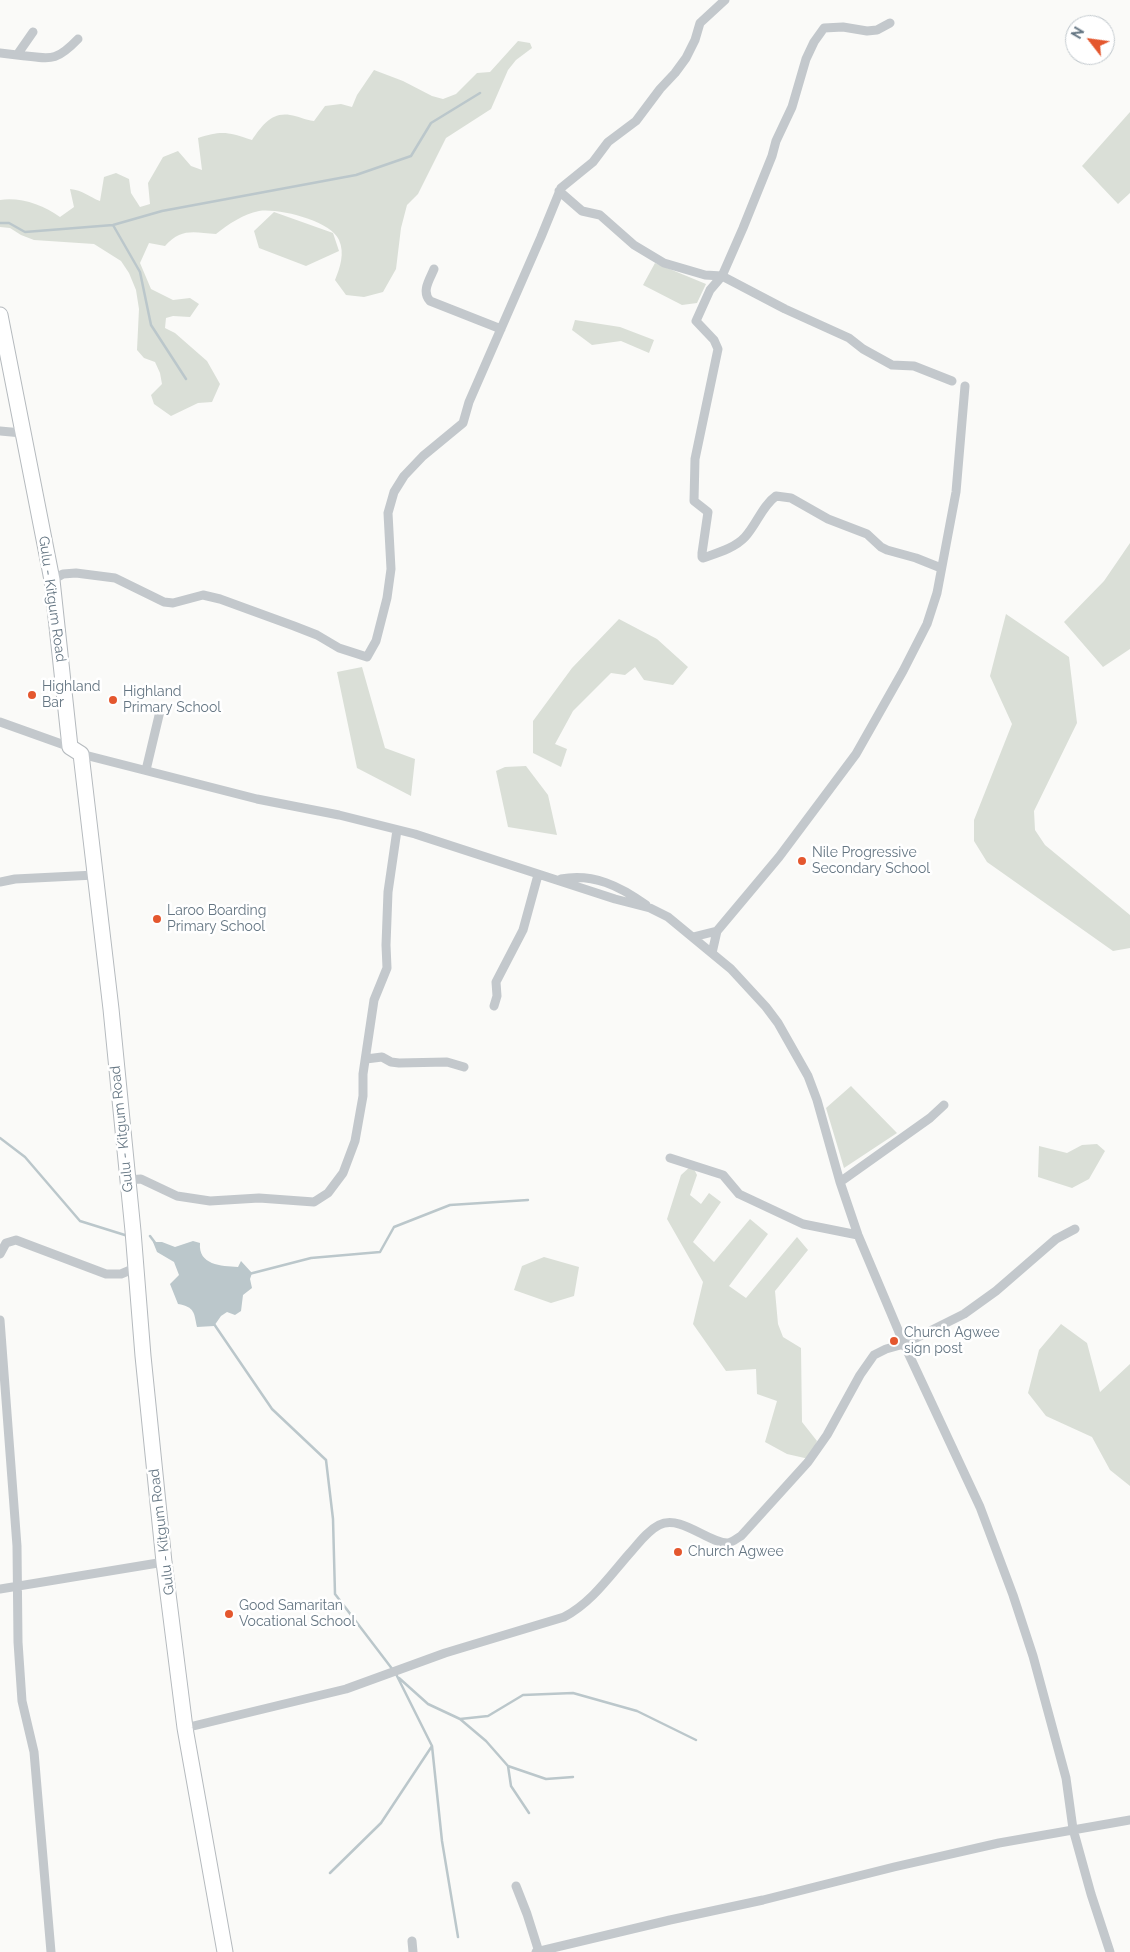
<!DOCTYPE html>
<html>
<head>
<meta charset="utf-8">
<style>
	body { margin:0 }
	#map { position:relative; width:1130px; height:1952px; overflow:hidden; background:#fafaf8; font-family:Raleway,sans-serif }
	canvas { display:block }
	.north { position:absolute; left:1065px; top:15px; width:50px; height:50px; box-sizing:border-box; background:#fff; border:1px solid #c1c8cd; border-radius:50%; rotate:300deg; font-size:14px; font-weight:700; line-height:20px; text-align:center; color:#657683 }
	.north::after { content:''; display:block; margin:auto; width:18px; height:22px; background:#e4572e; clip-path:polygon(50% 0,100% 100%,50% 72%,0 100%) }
</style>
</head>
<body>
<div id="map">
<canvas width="1130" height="1952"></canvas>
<div class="north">N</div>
</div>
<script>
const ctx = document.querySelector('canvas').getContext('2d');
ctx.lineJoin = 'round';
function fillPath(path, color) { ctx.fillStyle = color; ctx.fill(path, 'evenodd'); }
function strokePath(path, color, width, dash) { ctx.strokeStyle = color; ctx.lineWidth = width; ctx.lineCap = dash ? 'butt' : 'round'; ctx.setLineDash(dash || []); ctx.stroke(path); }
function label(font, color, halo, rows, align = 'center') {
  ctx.font = font + ' Raleway,sans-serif'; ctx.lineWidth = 5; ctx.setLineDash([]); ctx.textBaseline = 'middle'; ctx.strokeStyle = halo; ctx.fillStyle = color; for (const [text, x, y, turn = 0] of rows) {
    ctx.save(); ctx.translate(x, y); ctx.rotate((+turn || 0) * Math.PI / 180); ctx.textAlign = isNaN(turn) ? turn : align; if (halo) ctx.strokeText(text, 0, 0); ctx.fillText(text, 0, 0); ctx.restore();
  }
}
fillPath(new Path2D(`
	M518 41 530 43 532 48 516 60 508 70 491 109 446 138 418 194 407 205 401 228 396 269 383 292 364 297 346 295 335 280C340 268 345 253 339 240 331 221 279 208 259 211 243 214 229 224 216 234 193 232 181 228 165 246L149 243 140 263 151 289 173 300 190 298 199 304 190 317 173 316 166 318 165 328 175 333 207 361 220 384 212 402 198 403 171 416 154 404 151 395 162 384 160 373 155 362 144 358 137 350 139 309 136 290 129 273 121 261 94 244 34 240 21 235 10 228 0 227V200C21 197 43 205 60 217L74 207 70 189C83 190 89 197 100 201L104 177 116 173 129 179 131 193 140 207 150 204 148 183 163 157 178 151 191 166 202 170 198 138C222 130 228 132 252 140 262 126 271 112 290 115 298 116 305 120 314 121L325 106 341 104 352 107 357 95 374 70 403 81 432 96 443 99 456 94 477 73 490 72Z
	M1130 112V193L1118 204 1082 166Z
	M274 212 333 233 339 251 306 266 259 248 254 231Z
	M655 263 706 284 697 303 682 305 643 285Z
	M575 320 620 327 654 340 649 353 621 341 592 345 572 330Z
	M1130 543V649L1103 667 1064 622 1104 581Z
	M1006 614 1069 657 1077 723 1034 811 1035 830 1045 845 1130 915V948L1113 951 987 862 974 841V820L1012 724 990 676Z
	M619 619 657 639 688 667 673 685 644 680 635 667 625 675 611 673 573 711 555 744 567 749 561 767 533 753V721L572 668Z
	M362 667 385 748 415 759 411 796 357 768 337 672Z
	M526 766 548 795 557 835 508 827 496 771 505 767Z
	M851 1086 897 1133 844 1168 826 1108Z
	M1097 1144 1105 1151 1089 1179 1072 1188 1038 1177 1039 1146 1067 1153 1082 1145Z
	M692 1165 697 1175 690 1195 701 1204 709 1193 721 1202 693 1242 714 1262 750 1219 768 1234 729 1286 746 1298 797 1237 808 1250 775 1291 778 1324 783 1337 801 1348 802 1422 817 1441 809 1459 787 1454 765 1442 777 1401 757 1394 756 1369 726 1371 693 1324 703 1282 667 1219 681 1175Z
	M544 1257 579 1267 574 1296 551 1303 514 1290 522 1266Z
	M1061 1324 1087 1343 1100 1392 1130 1364V1486L1110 1470 1092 1437 1046 1416 1028 1393 1039 1350Z`), '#dadfd7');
fillPath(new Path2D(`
	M193 1241 200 1243C198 1265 221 1266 238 1267L241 1261 252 1273 250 1279 252 1288 243 1295 241 1311 235 1315 227 1312 221 1316 214 1326 197 1327C194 1313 195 1307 178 1304L170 1284 179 1275 174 1262 157 1252 153 1242H162L175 1247Z`), '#bbc7cb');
strokePath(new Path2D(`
	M0 223H9L25 232 113 225 162 211 356 175 411 156 431 123 480 93
	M113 225 140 272 151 325 186 379
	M0 1138 25 1157 80 1221 128 1236
	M150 1236 156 1244
	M249 1274 311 1258 380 1252 394 1227 450 1205 528 1200
	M214 1324 272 1409 326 1460 333 1519 335 1594 393 1670
	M396 1674 432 1746 442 1841 458 1937
	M399 1678 428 1704 460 1719 488 1716 523 1695 573 1693 637 1711 696 1740
	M460 1719 486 1741 508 1766 511 1786 529 1813
	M508 1766 546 1779 573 1777
	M330 1873 381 1823 432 1746`), '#bbc7cb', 2.5);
const primary = new Path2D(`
	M0 315 52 580 70 747 81 754 111 1009 133 1231 143 1356 164 1562 185 1728 225 1952`);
strokePath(primary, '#b5babe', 17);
strokePath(new Path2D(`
	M890 23 877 30 867 31 843 27 824 28 814 42 806 59 792 107 776 141 772 156 743 228 722 276 710 290 696 321 714 340 718 349 695 459 694 501 708 512 702 553V557L703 558C717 553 735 548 745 537 757 524 762 506 776 496L791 498 828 519 867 534 881 547 887 550 916 558 941 568
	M0 53 17 55 33 32
	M17 55C50 58 54 64 78 39
	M559 191 582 211 600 215 634 245 664 263 705 275 722 276 785 309 849 338 863 349 892 365 914 366 952 381
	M434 269C430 279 421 291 430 301L501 329
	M0 431 22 433
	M52 580 63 574 76 573 115 578 164 602 173 603 203 595 220 599 294 626 317 635 339 648 367 657 376 641 387 598 391 569 388 513 394 492 404 476 423 456 463 423 469 402 541 237 561 188 593 162 608 142 636 121 660 89 675 73 686 58 695 40 700 23 725 0
	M0 722 70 747
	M81 754 257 799 339 815 415 834 615 899 650 908 668 917 731 969 766 1007 778 1023 808 1076 817 1100 840 1182 858 1235 904 1344 980 1507 1013 1595 1033 1656 1066 1778 1073 1829 1091 1894 1110 1952
	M146 770 161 707
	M561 879C593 873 620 886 646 905
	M0 882 15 879 95 875
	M693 937 717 931
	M712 953 717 931 779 857 856 754 903 671 927 624 937 593 956 492 965 386
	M494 1006 497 996 496 982 523 930 538 875
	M366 1059 382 1057 391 1062 399 1063 447 1062 464 1067
	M670 1158 723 1175 739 1194 803 1224 858 1235
	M127 1180 141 1179 177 1196 210 1201 259 1198 314 1202 328 1193 343 1173 355 1141 363 1096V1074L374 1000 387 968 386 945 388 892 397 830
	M840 1182 930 1118 944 1105
	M0 1254 6 1243 16 1240 106 1274H121L135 1268
	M0 1320 17 1546 18 1642 22 1701 34 1752 51 1952
	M0 1589 164 1562
	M185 1728 346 1689 445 1653 564 1617C591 1603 609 1577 629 1554 638 1544 647 1531 659 1525 681 1514 709 1544 728 1543 733 1542 737 1538 741 1536L808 1462 827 1435 860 1375 874 1355 886 1349 904 1344 964 1314 996 1291 1056 1239 1075 1229
	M516 1886 527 1914 539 1952
	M412 1941 413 1952
	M536 1952 670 1920 763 1900 894 1867 999 1843 1130 1820`), '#c3c8cc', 9);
strokePath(primary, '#fff', 15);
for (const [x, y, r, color] of [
	[32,695,5,"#e4572e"],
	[113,700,5,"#e4572e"],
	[802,861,5,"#e4572e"],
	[157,919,5,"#e4572e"],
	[894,1341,5,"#e4572e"],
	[678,1552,5,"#e4572e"],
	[229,1614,5,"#e4572e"]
]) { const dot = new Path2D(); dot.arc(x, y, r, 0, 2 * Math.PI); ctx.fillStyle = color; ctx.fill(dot); strokePath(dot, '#fff', 2); }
label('14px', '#657683', '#fff', [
	["Gulu - Kitgum Road",52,599,82],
	["Gulu - Kitgum Road",122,1129,-96],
	["Gulu - Kitgum Road",162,1532,-97]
]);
label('14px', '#657683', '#fff', [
	["Highland",42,687],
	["Bar",42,703],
	["Highland",123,692],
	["Primary School",123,708],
	["Nile Progressive",812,853],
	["Secondary School",812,869],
	["Laroo Boarding",167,911],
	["Primary School",167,927],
	["Church Agwee",904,1333],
	["sign post",904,1349],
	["Church Agwee",688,1552],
	["Good Samaritan",239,1606],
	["Vocational School",239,1622]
], 'left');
</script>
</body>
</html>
